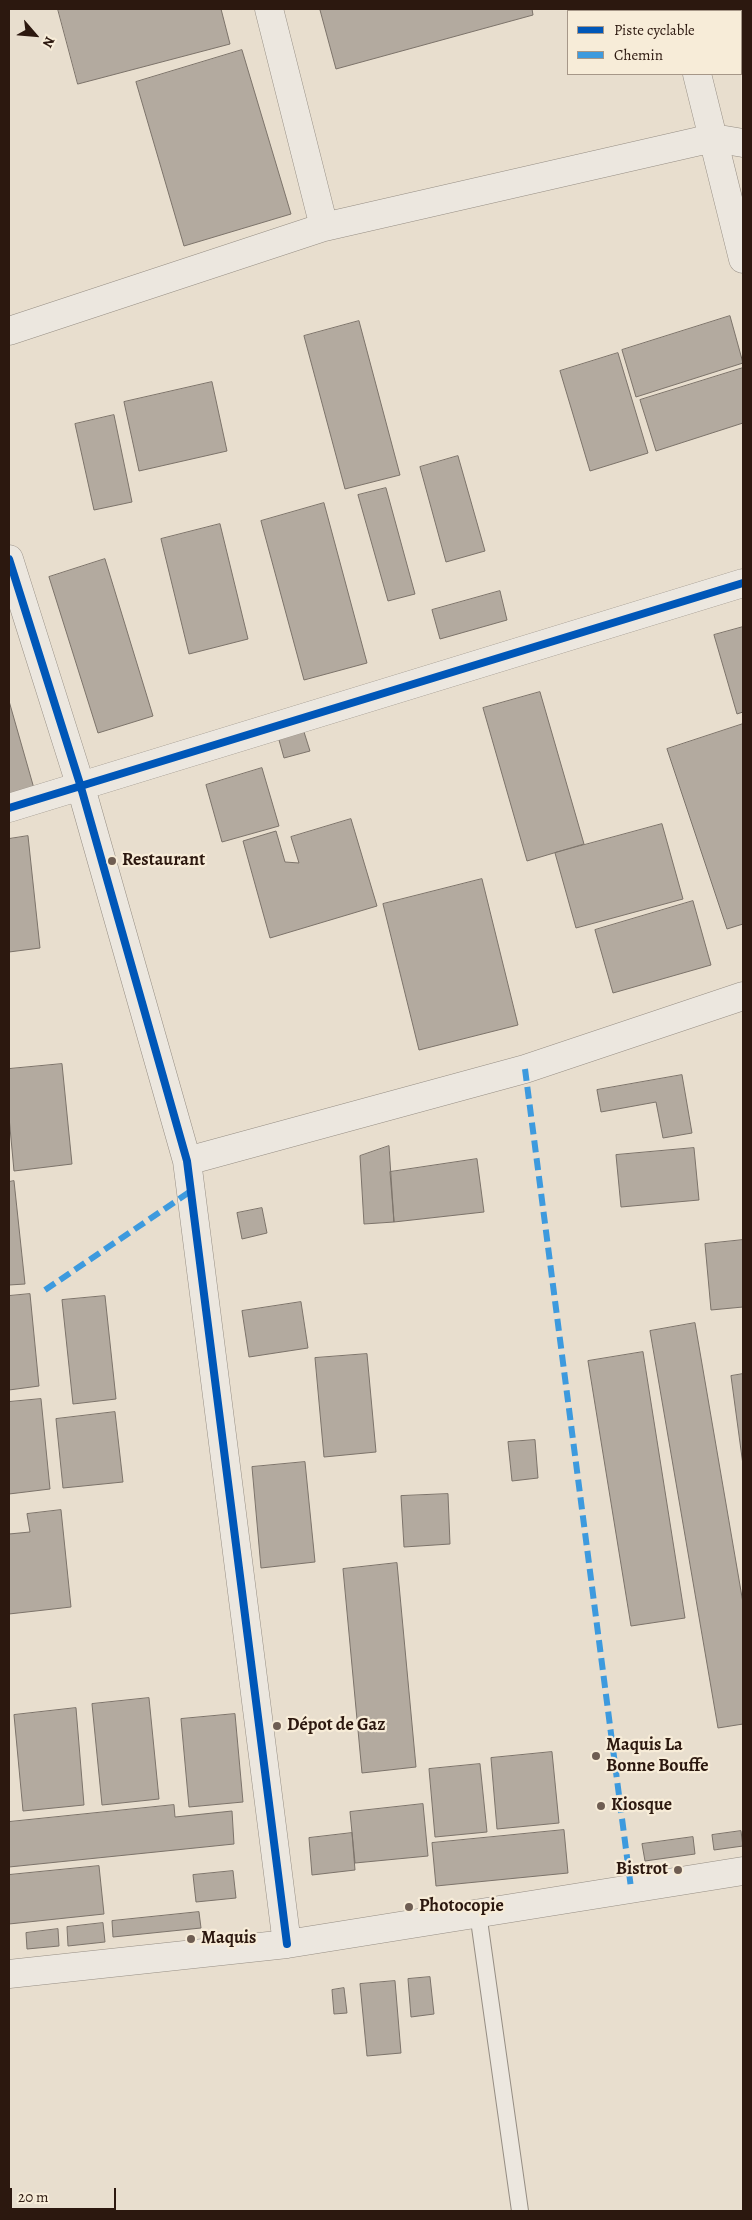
<!DOCTYPE html>
<html>
<head>
<meta charset="utf-8">
<style>
	body { margin:0 }
	#map { position:relative; width:752px; height:2220px; overflow:hidden; background:#e8dece; font-family:Alegreya,serif }
	canvas { display:block }
	.frame { position:absolute; inset:0; border:10px solid #2c180f; pointer-events:none }
	.legend { position:absolute; left:567px; top:10px; width:175px; height:65px; box-sizing:border-box; background:#f7ecd8; border:1px solid #a69788; margin:0; padding:6px 9px; list-style:none; font-size:15px; color:#2c180f }
	.legend li { display:flex; align-items:center; gap:10px; height:25px }
	.legend b { width:25px; border:1px solid #a69788 }
	.north { position:absolute; left:10px; top:10px; width:50px; height:50px; -webkit-text-stroke:4px #f7ecd8; paint-order:stroke; rotate:117deg; font-size:14px; font-weight:700; line-height:20px; text-align:center; color:#2c180f }
	.north::after { content:''; display:block; margin:auto; width:18px; height:22px; background:#2c180f; clip-path:polygon(50% 0,100% 100%,50% 72%,0 100%) }
	.scale { position:absolute; left:10px; top:2188px; width:106px; height:22px; box-sizing:border-box; border:2px solid #2c180f; border-top:0; padding-left:6px; font-size:15px; line-height:18px; white-space:nowrap; color:#2c180f; -webkit-text-stroke:4px #f7ecd8; paint-order:stroke }
</style>
</head>
<body>
<div id="map">
<canvas width="752" height="2220"></canvas>
<div class="frame"></div>
<ul class="legend">
<li><b style="height:6px;background:#0057b8"></b>Piste cyclable</li>
<li><b style="height:6px;background:#3d9ade"></b>Chemin</li>
</ul>
<div class="north">N</div>
<div class="scale">20 m</div>
</div>
<script>
const ctx = document.querySelector('canvas').getContext('2d');
ctx.lineJoin = 'round';
function fillPath(path, color) { ctx.fillStyle = color; ctx.fill(path, 'evenodd'); }
function strokePath(path, color, width, dash) { ctx.strokeStyle = color; ctx.lineWidth = width; ctx.lineCap = dash ? 'butt' : 'round'; ctx.setLineDash(dash || []); ctx.stroke(path); }
function label(font, color, halo, rows, align = 'center') {
  ctx.font = font + ' Alegreya,serif'; ctx.lineWidth = 4.5; ctx.setLineDash([]); ctx.textBaseline = 'middle'; ctx.strokeStyle = halo; ctx.fillStyle = color; for (const [text, x, y, turn = 0] of rows) {
    ctx.save(); ctx.translate(x, y); ctx.rotate((+turn || 0) * Math.PI / 180); ctx.textAlign = isNaN(turn) ? turn : align; if (halo) ctx.strokeText(text, 0, 0); ctx.fillText(text, 0, 0); ctx.restore();
  }
}
const building = new Path2D(`
	M58 9H221L230 44 78 84Z
	M326 9H532L533 15 336 69 320 10Z
	M242 50 291 214 184 246 136 82Z
	M730 316 743 363 636 397 622 350Z
	M359 321 400 475 345 489 304 336Z
	M618 353 648 453 590 471 560 371Z
	M743 368V423L656 451 640 400Z
	M212 382 227 451 139 471 124 402Z
	M114 415 132 502 94 510 75 424Z
	M458 456 485 551 446 562 420 467Z
	M386 488 415 594 388 601 358 495Z
	M324 503 367 663 304 680 261 521Z
	M220 524 248 639 189 654 161 539Z
	M105 559 153 716 98 733 49 577Z
	M500 591 507 620 440 639 432 610Z
	M743 627V712L737 714 714 635Z
	M540 692 584 844 527 861 483 708Z
	M9 701 37 799 9 808Z
	M743 724V924L727 929 667 749Z
	M304 732 310 751 284 758 279 740Z
	M262 768 279 826 222 842 206 785Z
	M351 819 377 906 270 938 243 841 276 831 285 862 299 863 291 837Z
	M662 824 683 899 576 928 555 853Z
	M28 836 40 948 9 952V839Z
	M482 879 518 1025 419 1050 383 904Z
	M693 901 711 965 613 993 595 930Z
	M62 1064 72 1164 14 1171 9 1117V1069Z
	M682 1075 692 1133 663 1138 656 1102 601 1112 597 1090Z
	M389 1146 394 1222 364 1224 360 1156Z
	M694 1148 699 1200 621 1207 616 1155Z
	M477 1159 484 1212 394 1222 390 1172Z
	M14 1181 25 1284 9 1285V1182Z
	M262 1208 267 1233 242 1239 237 1213Z
	M743 1240V1307L711 1310 705 1244Z
	M30 1294 39 1386 9 1390V1296Z
	M105 1296 116 1399 73 1404 62 1300Z
	M301 1302 308 1348 249 1357 242 1311Z
	M695 1323 743 1603V1724L718 1728 650 1331Z
	M643 1352 685 1618 631 1626 588 1361Z
	M367 1354 376 1452 324 1457 315 1358Z
	M743 1374V1465L731 1376Z
	M41 1399 50 1489 9 1494V1402Z
	M115 1412 123 1482 63 1488 56 1419Z
	M535 1440 538 1478 512 1481 508 1442Z
	M305 1462 315 1562 261 1568 252 1467Z
	M448 1494 450 1544 404 1547 401 1496Z
	M61 1510 71 1607 9 1614V1534L30 1532 27 1514Z
	M397 1563 416 1767 362 1773 343 1569Z
	M149 1698 159 1799 102 1805 92 1704Z
	M76 1708 84 1805 23 1811 14 1715Z
	M235 1714 243 1802 189 1807 181 1719Z
	M552 1752 559 1823 497 1829 491 1758Z
	M480 1764 487 1832 435 1837 429 1769Z
	M423 1804 428 1856 355 1863 350 1812Z
	M174 1805 175 1817 232 1811 234 1844 9 1867V1822Z
	M564 1830 568 1873 436 1886 432 1843Z
	M741 1831 743 1846 714 1850 712 1835Z
	M352 1833 355 1870 312 1875 309 1838Z
	M693 1837 695 1854 645 1861 642 1844Z
	M99 1866 104 1914 9 1924V1875Z
	M233 1871 236 1898 196 1902 193 1875Z
	M199 1912 201 1928 113 1937 112 1921Z
	M103 1923 105 1942 68 1946 67 1927Z
	M58 1929 59 1946 27 1949 26 1933Z
	M430 1977 434 2014 411 2017 408 1979Z
	M395 1981 401 2053 367 2056 360 1984Z
	M344 1988 347 2013 334 2014 332 1990Z`);
fillPath(building, '#b3aa9f');
strokePath(building, '#7c736a', 1);
const lane = new Path2D(`
	M478 1913 520 2211`);
const street = new Path2D(`
	M269 9 324 227
	M681 9 682 11
	M697 74 743 259
	M9 331 324 227 713 138 743 143
	M9 559 80 784 187 1161 287 1944
	M9 808 743 583
	M187 1161 525 1069 743 996
	M9 1974 287 1944 743 1871`);
strokePath(lane, '#968e84', 18);
strokePath(street, '#968e84', 29);
strokePath(lane, '#ece7df', 16);
strokePath(street, '#ece7df', 28);
strokePath(new Path2D(`
	M525 1069 631 1888
	M45 1290 191 1191`), '#3d9ade', 6, [12, 6]);
strokePath(new Path2D(`
	M9 559 80 784 187 1161 287 1944
	M9 808 743 583`), '#0057b8', 8);
for (const [x, y, r, color] of [
	[112,861,5,"#6e5d52"],
	[277,1726,5,"#6e5d52"],
	[596,1756,5,"#6e5d52"],
	[601,1806,5,"#6e5d52"],
	[678,1870,5,"#6e5d52"],
	[409,1907,5,"#6e5d52"],
	[191,1939,5,"#6e5d52"]
]) { const dot = new Path2D(); dot.arc(x, y, r, 0, 2 * Math.PI); ctx.fillStyle = color; ctx.fill(dot); strokePath(dot, '#f7ecd8', 2); }
label('bold 18px', '#2c180f', '#f7ecd8', [
	["Restaurant",122,861],
	["Dépot de Gaz",287,1726],
	["Maquis La",606,1746],
	["Bonne Bouffe",606,1767],
	["Kiosque",611,1806],
	["Bistrot",668,1870,"right"],
	["Photocopie",419,1907],
	["Maquis",201,1939]
], 'left');
</script>
</body>
</html>
